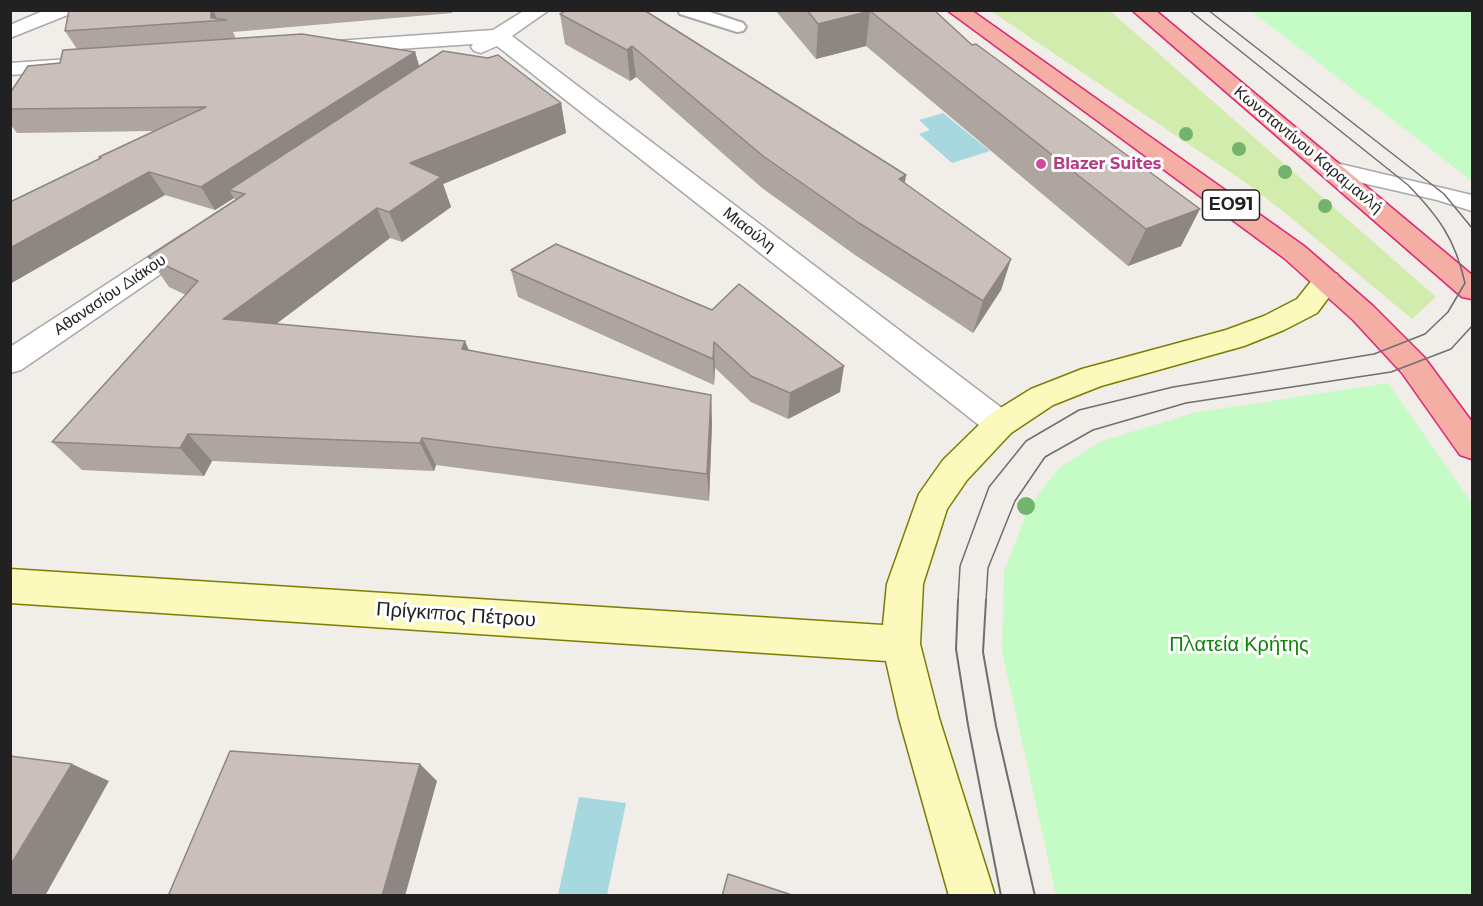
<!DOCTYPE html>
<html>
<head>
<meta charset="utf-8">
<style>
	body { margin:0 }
	#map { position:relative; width:1483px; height:906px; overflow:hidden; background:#f1ede8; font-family:Montserrat,sans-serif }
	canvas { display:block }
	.frame { position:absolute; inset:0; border:12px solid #212121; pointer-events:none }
</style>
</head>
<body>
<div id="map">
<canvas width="1483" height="906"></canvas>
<div class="frame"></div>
</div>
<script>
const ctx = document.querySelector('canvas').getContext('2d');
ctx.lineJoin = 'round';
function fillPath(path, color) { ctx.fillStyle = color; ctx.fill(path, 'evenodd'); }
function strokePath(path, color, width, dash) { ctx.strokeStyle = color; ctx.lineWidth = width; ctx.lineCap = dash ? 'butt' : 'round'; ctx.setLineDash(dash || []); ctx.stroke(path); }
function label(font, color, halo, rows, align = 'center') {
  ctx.font = font + ' Montserrat,sans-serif'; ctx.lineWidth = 6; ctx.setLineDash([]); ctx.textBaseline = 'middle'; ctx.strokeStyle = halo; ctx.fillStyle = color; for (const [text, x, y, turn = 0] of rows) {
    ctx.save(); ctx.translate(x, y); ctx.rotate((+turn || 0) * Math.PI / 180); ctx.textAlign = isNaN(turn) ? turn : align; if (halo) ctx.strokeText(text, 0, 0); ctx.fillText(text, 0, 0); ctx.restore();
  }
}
fillPath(new Path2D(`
	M991 11H1110L1436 297 1412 319 1284 212 1242 180Z`), '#d1ecad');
fillPath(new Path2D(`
	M1251 11H1472V181Z
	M1388 383 1472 503V895H1056L1002 651 1004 572 1029 507 1059 468 1102 441 1193 413Z`), '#c5fbc5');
fillPath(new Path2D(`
	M943 113 990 151 952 163 919 134 930 130 919 120Z
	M579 797 626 803 607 895H558Z`), '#a7d8e0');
const service = new Path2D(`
	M678 10H704L743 23 746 27 743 31 737 32 680 14Z`);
const minor = new Path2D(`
	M45 10H73L70 14 10 38V25Z
	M525 10H549L512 36 1011 415 1016 424 1011 433 1000 436 989 433 497 46 481 53 474 51 471 47 473 44 322 54 315 52 312 48 315 44 322 42 493 30Z
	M70 59 78 60 81 65 78 70 10 75V63Z
	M1332 162 1472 195V211L1437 200 1323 174 1320 169 1323 164Z
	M191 232 200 235 204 241 200 247 21 370 10 373V347L182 235Z`);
const secondary = new Path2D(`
	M1327 272 1337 274 1341 281 1317 313 1284 330 1244 346 1101 386 1053 405 1011 433 967 480 947 509 923 584 920 644 939 718 995 896H949L899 718 886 661 10 603V569L883 625 887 584 919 494 943 460 989 415 1031 389 1082 369 1226 330 1264 316 1297 299 1317 274Z`);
const trunk = new Path2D(`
	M947 10H971L1304 246 1373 306 1424 357 1472 422V459L1460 455 1402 373 1353 320 1284 258Z
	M1132 10H1155L1472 275V299L1462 297Z`);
strokePath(service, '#a8a8a8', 4);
strokePath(minor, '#a8a8a8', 3);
strokePath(secondary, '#7b7e02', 3);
strokePath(trunk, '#e02575', 3);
fillPath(service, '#fff');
fillPath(minor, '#fff');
fillPath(secondary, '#fbf9bc');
fillPath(trunk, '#f4aea4');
strokePath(new Path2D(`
	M1208 10 1444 194 1472 228
	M958 601 960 566 989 487 1026 441 1079 410 1173 387 1374 354 1425 334 1448 312 1465 283C1455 239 1439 217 1408 185L1189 10
	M986 601 988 568 1015 501 1045 457 1093 430 1186 403 1391 372 1451 349 1472 326`), '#6f6f6f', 1.5);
strokePath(new Path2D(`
	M958 600 956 649 968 725 1001 896
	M986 600 983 652 996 726 1035 896`), '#6f6f6f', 2);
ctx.fillStyle = '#72b46d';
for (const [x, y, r] of [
	[1186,134,7],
	[1239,149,7],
	[1285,172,7],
	[1325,206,7],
	[1026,506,9]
]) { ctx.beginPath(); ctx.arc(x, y, r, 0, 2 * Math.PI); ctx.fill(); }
fillPath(new Path2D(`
	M69 10H452V13L233 32 236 39 415 52 419 66 561 103 566 133 443 184 451 207 402 242 390 238 276 324 465 341 469 350 711 395 712 424 709 501 436 465 434 471 212 461 204 476 82 470 52 442 186 295 169 287 148 257 235 200 234 198 215 210 165 195 99 157 154 131 17 133 10 124V93L60 63 77 49 65 31Z
	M775 10H934L1181 246 1128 266 866 46 816 59Z
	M566 11 906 175 905 183 1011 259 1001 290 973 333 855 255 762 188 636 77 630 81 565 44 560 14Z
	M556 244 840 392 788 419 751 402 715 368 714 385 518 297 511 270Z`), '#aea4a0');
fillPath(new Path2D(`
	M211 10H213L218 21 211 18Z
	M870 11 866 46 816 59 818 24Z
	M632 46 636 77 630 81 627 50Z
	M415 52 422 75 229 190 234 198 215 210 201 187Z
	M561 103 566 133 443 184 451 207 402 242 389 212 410 163Z
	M149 172 165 195 10 284V248Z
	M906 175 900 207 899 179Z
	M377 208 390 238 243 349 223 319Z
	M1200 209 1181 246 1128 266 1146 229Z
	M1011 259 1001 290 973 333 983 301Z
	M465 341 476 371 462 349Z
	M714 342 715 368 714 385 713 359Z
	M844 366 840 392 788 419 790 393Z
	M711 395 712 424 709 501 707 474Z
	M188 434 212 461 204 476 180 448Z
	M422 438 436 465 434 471 420 443Z
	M72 764 109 781 45 896H10V866Z
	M420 764 437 781 405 896H382Z`), '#8d8682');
const building = new Path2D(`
	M69 10H211V18L227 20 65 31Z
	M567 10H644L906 175 899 179 1011 259 983 301 859 223 763 156 632 46 627 50 560 14Z
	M807 10H934L972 45 976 44 1200 209 1146 229 870 11 818 24Z
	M302 34 415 52 201 187 149 172 10 248V202L101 158 99 157 206 107 10 109V93L28 66 60 63 63 50Z
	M443 51 488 58 498 55 561 103 410 163 441 177 389 212 377 208 223 319 465 341 462 349 711 395 707 474 422 438 420 443 188 434 180 448 52 442 198 281 148 257 245 194 229 190Z
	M556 244 712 310 739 284 844 366 790 393 751 376 714 342 713 359 511 270Z
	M230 751 420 764 382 896H168Z
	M10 756 72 764 10 866Z
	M728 874 792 895V896H722Z`);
fillPath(building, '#cabfba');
strokePath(building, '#8d8682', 1.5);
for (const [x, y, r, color] of [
	[1041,164,6,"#d1479c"]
]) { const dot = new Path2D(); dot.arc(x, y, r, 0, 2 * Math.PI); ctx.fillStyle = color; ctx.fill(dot); strokePath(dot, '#fff', 2); }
label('16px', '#212121', '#fff', [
	["Κωνσταντίνου Καραμανλή",1308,150,40],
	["Μιαούλη",749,230,38],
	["Αθανασίου Διάκου",110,295,-34]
]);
label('bold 16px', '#b23c85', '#fff', [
	["Blazer Suites",1053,164]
], 'left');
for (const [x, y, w] of [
	[1231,205,57]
]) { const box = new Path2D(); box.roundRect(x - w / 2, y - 15, w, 30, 4.5); ctx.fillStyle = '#fff'; ctx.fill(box); strokePath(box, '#212121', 1.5); }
label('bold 18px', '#212121', null, [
	["ΕΟ91",1231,205]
]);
label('20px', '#212121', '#fff', [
	["Πρίγκιπος Πέτρου",456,615,4]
]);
label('20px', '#0a8509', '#fff', [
	["Πλατεία Κρήτης",1239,645]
]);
</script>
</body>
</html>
